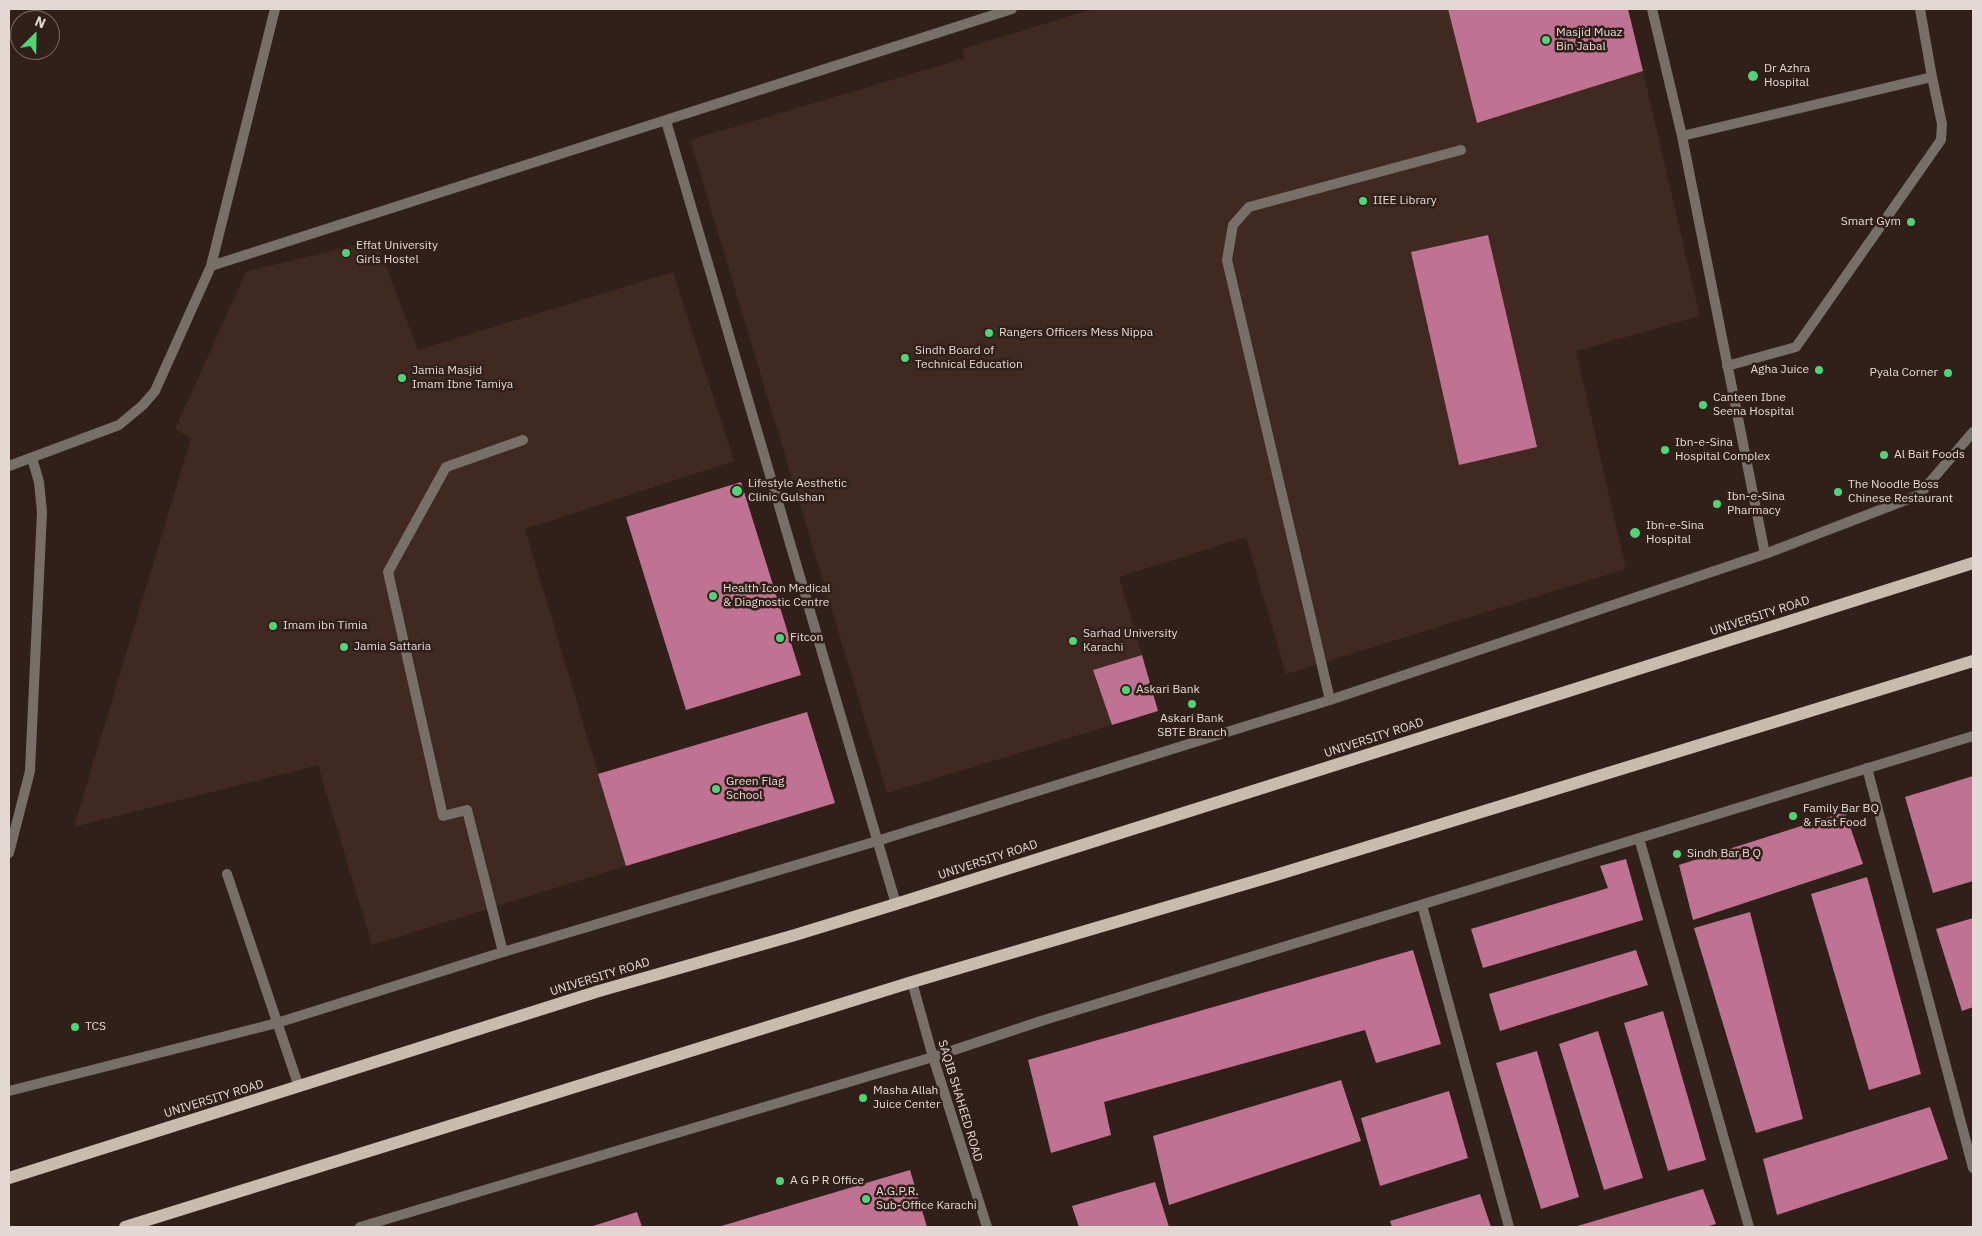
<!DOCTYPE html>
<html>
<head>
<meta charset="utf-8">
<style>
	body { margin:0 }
	#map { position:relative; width:1982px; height:1236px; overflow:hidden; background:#31201a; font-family:"IBM Plex Sans",sans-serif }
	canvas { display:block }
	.frame { position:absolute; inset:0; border:10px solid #e4d8d4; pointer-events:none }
	.north { position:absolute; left:10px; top:10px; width:50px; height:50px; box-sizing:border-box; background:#31201a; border:1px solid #796a64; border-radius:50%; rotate:23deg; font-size:14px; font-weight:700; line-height:20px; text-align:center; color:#e4d8d4 }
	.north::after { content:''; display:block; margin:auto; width:18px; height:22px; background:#4dd676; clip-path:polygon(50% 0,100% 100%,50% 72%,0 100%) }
</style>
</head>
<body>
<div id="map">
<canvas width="1982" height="1236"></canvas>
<div class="frame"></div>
<div class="north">N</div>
</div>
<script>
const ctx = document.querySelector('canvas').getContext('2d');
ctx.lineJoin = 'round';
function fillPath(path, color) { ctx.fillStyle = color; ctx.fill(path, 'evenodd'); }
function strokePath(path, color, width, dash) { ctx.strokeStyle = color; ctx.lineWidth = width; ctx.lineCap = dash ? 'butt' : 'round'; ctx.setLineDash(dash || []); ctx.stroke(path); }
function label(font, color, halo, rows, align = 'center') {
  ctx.font = font + ' "IBM Plex Sans",sans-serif'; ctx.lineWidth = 5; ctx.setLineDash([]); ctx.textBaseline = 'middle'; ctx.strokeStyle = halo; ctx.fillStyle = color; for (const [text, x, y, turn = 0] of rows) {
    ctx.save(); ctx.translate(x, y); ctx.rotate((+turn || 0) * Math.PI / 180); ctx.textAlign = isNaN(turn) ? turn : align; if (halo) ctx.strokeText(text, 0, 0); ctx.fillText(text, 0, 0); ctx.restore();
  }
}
fillPath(new Path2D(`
	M1093 9H1448L1478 123 1643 71 1700 316 1576 351 1626 569 1286 674 1246 537 1119 577 1142 655 1093 670 1112 725 887 793 690 140 965 58 962 49Z
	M376 240 418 350 673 272 734 461 525 529 626 866 372 945 318 765 74 827 191 438 175 429 246 272Z`), '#3f2920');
fillPath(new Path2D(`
	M1448 9H1628L1643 71 1477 123Z
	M1488 235 1537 447 1459 465 1411 252Z
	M741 482 801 675 686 710 626 517Z
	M1142 655 1158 711 1112 725 1093 670Z
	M807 712 835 803 626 866 598 774Z
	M1973 776V881L1933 893 1905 797Z
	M1845 812 1863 864 1693 920 1679 865Z
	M1626 859 1643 920 1483 968 1471 929 1608 888 1600 866Z
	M1867 877 1921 1074 1869 1090 1811 894Z
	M1750 912 1803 1119 1756 1133 1694 928Z
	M1973 918V1007L1962 1011 1936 929Z
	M1413 950 1441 1044 1376 1063 1365 1030 1104 1102 1111 1135 1051 1153 1028 1060Z
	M1636 950 1648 985 1500 1031 1489 994Z
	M1663 1011 1706 1160 1668 1171 1624 1023Z
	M1598 1031 1643 1178 1604 1190 1559 1044Z
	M1537 1051 1579 1197 1541 1209 1496 1063Z
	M1341 1080 1361 1141 1169 1205 1153 1136Z
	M1449 1091 1468 1158 1380 1186 1361 1118Z
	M1930 1107 1948 1159 1777 1215 1763 1159Z
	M910 1170 927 1227H718Z
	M1155 1182 1169 1227H1079L1072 1206Z
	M1703 1189 1716 1224 1705 1227H1574Z
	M1480 1194 1491 1227H1392L1390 1221Z
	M637 1212 642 1227H590Z`), '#bf7291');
strokePath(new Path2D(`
	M1330 700 1227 260 1233 225 1249 207 1461 150
	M227 874 299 1087
	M503 952 467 810 443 816 388 572 446 467 523 440
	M360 1227 933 1057 1041 1021 1973 736`), '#767069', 10);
strokePath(new Path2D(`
	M1652 9 1682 136 1765 554
	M666 121 896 904
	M1682 136 1932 77
	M211 266 1012 9
	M1727 366 1796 347 1941 140 1942 124 1932 77 1920 9
	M9 466 119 425 143 405 155 391 211 266 275 9
	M1867 768 1973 1168
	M1639 838 1749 1227
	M9 853 30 771 42 512 39 482 32 458
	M1422 905 1509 1227
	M912 982 933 1057 987 1227
	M9 1091 277 1023 503 952 877 841 1330 700 1765 554 1919 495 1973 432`), '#767069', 10);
strokePath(new Path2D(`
	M9 1178 599 991 795 935 896 904 1973 563
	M125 1227 912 982 1276 875 1973 661`), '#c9bcae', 12);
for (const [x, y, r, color] of [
	[1546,40,5,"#4dd676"],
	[1753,76,6,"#4dd676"],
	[1363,201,5,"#4dd676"],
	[1911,222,5,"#4dd676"],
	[346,253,5,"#4dd676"],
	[989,333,5,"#4dd676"],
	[905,358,5,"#4dd676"],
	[1819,370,5,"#4dd676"],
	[1948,373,5,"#4dd676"],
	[402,378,5,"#4dd676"],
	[1703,405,5,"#4dd676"],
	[1665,450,5,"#4dd676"],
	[1884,455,5,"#4dd676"],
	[737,491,6,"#4dd676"],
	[1838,492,5,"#4dd676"],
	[1717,504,5,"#4dd676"],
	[1635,533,6,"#4dd676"],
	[713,596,5,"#4dd676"],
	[273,626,5,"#4dd676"],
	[780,638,5,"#4dd676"],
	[1073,641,5,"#4dd676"],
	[344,647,5,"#4dd676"],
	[1126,690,5,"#4dd676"],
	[1192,704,5,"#4dd676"],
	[716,789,5,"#4dd676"],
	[1793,816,5,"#4dd676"],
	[1677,854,5,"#4dd676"],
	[75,1027,5,"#4dd676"],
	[863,1098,5,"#4dd676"],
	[780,1181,5,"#4dd676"],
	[866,1199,5,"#4dd676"]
]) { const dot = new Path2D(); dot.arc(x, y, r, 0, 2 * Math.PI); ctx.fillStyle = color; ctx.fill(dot); strokePath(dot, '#31201a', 2); }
label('12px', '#e4d8d4', '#31201a', [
	["Masjid Muaz",1556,33],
	["Bin Jabal",1556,47],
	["Dr Azhra",1764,69],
	["Hospital",1764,83],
	["IIEE Library",1373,201],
	["Smart Gym",1901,222,"right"],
	["Effat University",356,246],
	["Girls Hostel",356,260],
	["Rangers Officers Mess Nippa",999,333],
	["Sindh Board of",915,351],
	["Technical Education",915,365],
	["Agha Juice",1809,370,"right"],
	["Jamia Masjid",412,371],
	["Imam Ibne Tamiya",412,385],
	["Pyala Corner",1938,373,"right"],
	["Canteen Ibne",1713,398],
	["Seena Hospital",1713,412],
	["Ibn-e-Sina",1675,443],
	["Hospital Complex",1675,457],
	["Al Bait Foods",1894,455],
	["Lifestyle Aesthetic",748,484],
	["Clinic Gulshan",748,498],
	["The Noodle Boss",1848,485],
	["Chinese Restaurant",1848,499],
	["Ibn-e-Sina",1727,497],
	["Pharmacy",1727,511],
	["Ibn-e-Sina",1646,526],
	["Hospital",1646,540],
	["Health Icon Medical",723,589],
	["& Diagnostic Centre",723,603],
	["Imam ibn Timia",283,626],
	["Sarhad University",1083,634],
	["Karachi",1083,648],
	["Fitcon",790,638],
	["Jamia Sattaria",354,647],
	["Askari Bank",1136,690],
	["Askari Bank",1192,719,"center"],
	["SBTE Branch",1192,733,"center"],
	["Green Flag",726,782],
	["School",726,796],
	["Family Bar BQ",1803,809],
	["& Fast Food",1803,823],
	["Sindh Bar B Q",1687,854],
	["TCS",85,1027],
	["Masha Allah",873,1091],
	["Juice Center",873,1105],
	["A G P R Office",790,1181],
	["A.G.P.R.",876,1192],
	["Sub-Office Karachi",876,1206]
], 'left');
label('12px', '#e4d8d4', '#31201a', [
	["UNIVERSITY ROAD",1760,616,-18],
	["UNIVERSITY ROAD",1374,738,-18],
	["UNIVERSITY ROAD",988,860,-18],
	["UNIVERSITY ROAD",600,977,-17],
	["UNIVERSITY ROAD",214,1099,-17],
	["SAQIB SHAHEED ROAD",960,1101,73]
]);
</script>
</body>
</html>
